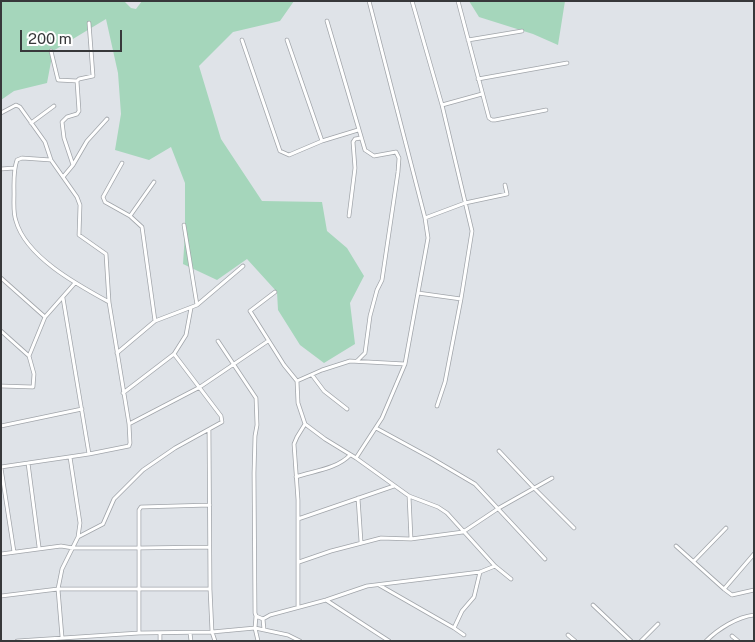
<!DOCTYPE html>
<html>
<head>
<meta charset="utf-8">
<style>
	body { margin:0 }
	#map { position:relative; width:755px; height:642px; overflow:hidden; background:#dfe3e8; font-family:"Public Sans",sans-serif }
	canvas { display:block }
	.frame { position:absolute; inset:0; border:2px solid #37383a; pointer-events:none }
	.scale { position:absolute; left:20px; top:30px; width:102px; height:22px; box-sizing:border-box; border:2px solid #37383a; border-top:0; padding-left:6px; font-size:15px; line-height:18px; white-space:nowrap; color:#37383a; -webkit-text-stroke:4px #fff; paint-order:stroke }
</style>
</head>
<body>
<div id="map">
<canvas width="755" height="642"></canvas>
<div class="frame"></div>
<div class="scale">200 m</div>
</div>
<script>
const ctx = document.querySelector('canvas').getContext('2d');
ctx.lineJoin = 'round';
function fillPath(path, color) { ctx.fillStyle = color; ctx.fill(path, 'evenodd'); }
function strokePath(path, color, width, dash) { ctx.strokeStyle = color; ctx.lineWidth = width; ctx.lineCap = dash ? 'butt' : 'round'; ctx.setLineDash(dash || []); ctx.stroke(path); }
fillPath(new Path2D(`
	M1 1H124L131 8 136 9 142 1H294L280 21 233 32 199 66 221 139 262 201 322 202 327 231 347 248 364 276 350 303 355 344 324 363 300 345 278 310 277 292 247 259 217 280 183 264 185 233V183L171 147 149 160 115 150 121 114 118 73 106 19 53 51 47 83 14 91 1 100Z
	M469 1H565L558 45 533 34 479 17Z`), '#a5d6bb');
const street = new Path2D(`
	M412 1 442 105 472 231 461 299 445 382 437 406
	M458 1 489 118 492 120H495L546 110
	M327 21 365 150 374 156 396 152 399 158 398 172 382 280 377 290 370 316 365 353 357 361
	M242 40 280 151 289 155 322 141 358 130
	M287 40 322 141
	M468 40 522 31
	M51 51 58 80 77 81 79 79 93 76 89 23
	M478 79 567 63
	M442 105 482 94
	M1 113 16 105 20 107 45 142 51 160 77 197 80 205 79 235 106 254 109 302 129 424 130 443 129 446 89 454 1 467
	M31 123 54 106
	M51 160 22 158 17 160C13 171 14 183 14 194 14 203 13 213 16 221 26 257 78 285 109 302
	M122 163 103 197 105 202 130 216 142 227 155 321
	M73 165 64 138 62 122 67 117 77 114 79 111 77 81
	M1 169 14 168
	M63 177 73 165 87 141 107 119
	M130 216 154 182
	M349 216 355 168 353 142 355 139 361 138
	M425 218 465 203 507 194 505 185
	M184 225 197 305
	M1 278 45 317
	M275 292 250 311 284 365 297 381 298 403 305 424 325 439 356 458 409 496 438 507 447 513 495 566 511 579
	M418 293 461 299
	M63 298 89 454
	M1 331 29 356 34 374 33 387 1 386
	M218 341 256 398 257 425 255 436 254 473 255 613 256 616 263 619
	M117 353 155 321 197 305 243 266
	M29 356 45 317 75 283
	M312 375 324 391 347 409
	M297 381 322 370 350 361 405 364
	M123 393 174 354 186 335 191 308
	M129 424 200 387 268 341
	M1 426 82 409
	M376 428 431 458 475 484 545 559
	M209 430 210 589 212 632 215 641
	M499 451 534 488 574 528
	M70 457 80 523 78 537
	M356 458 382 418 405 364 428 238 425 218 369 1
	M28 463 39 547
	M1 468 14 552
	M296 477C313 471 337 469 350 455
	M409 496 411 539
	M358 498 361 542
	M298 519 394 486
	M676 546 724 589 754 554
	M1 554 61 546 73 548H139L209 547
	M694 561 726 528
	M299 562 331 551 381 538 411 539 463 532 499 508 552 478
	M379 585 454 628 464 635
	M724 589 732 595 754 590
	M1 596 58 589H210
	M326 600 389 641
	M593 605 631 641
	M298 606V500L294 444 297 437 305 424
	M256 616 255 628 258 641
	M454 628 462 611 474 597 480 572
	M264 630 263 619 270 615 326 600 367 586 480 572 495 566
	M139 633V510L141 507 210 505
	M190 633 191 641
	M568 635 575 641
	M732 636 738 641
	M62 637 58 589 62 569 78 537 103 524 114 499 143 470 175 448 222 422 221 416 174 354
	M17 641 139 633 212 632 255 628 288 635 300 641
	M160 641V633
	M641 641 658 624
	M706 641C718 629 737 617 754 615`);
strokePath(street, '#a1a5aa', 4.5);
strokePath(street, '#fff', 3);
</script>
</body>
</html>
